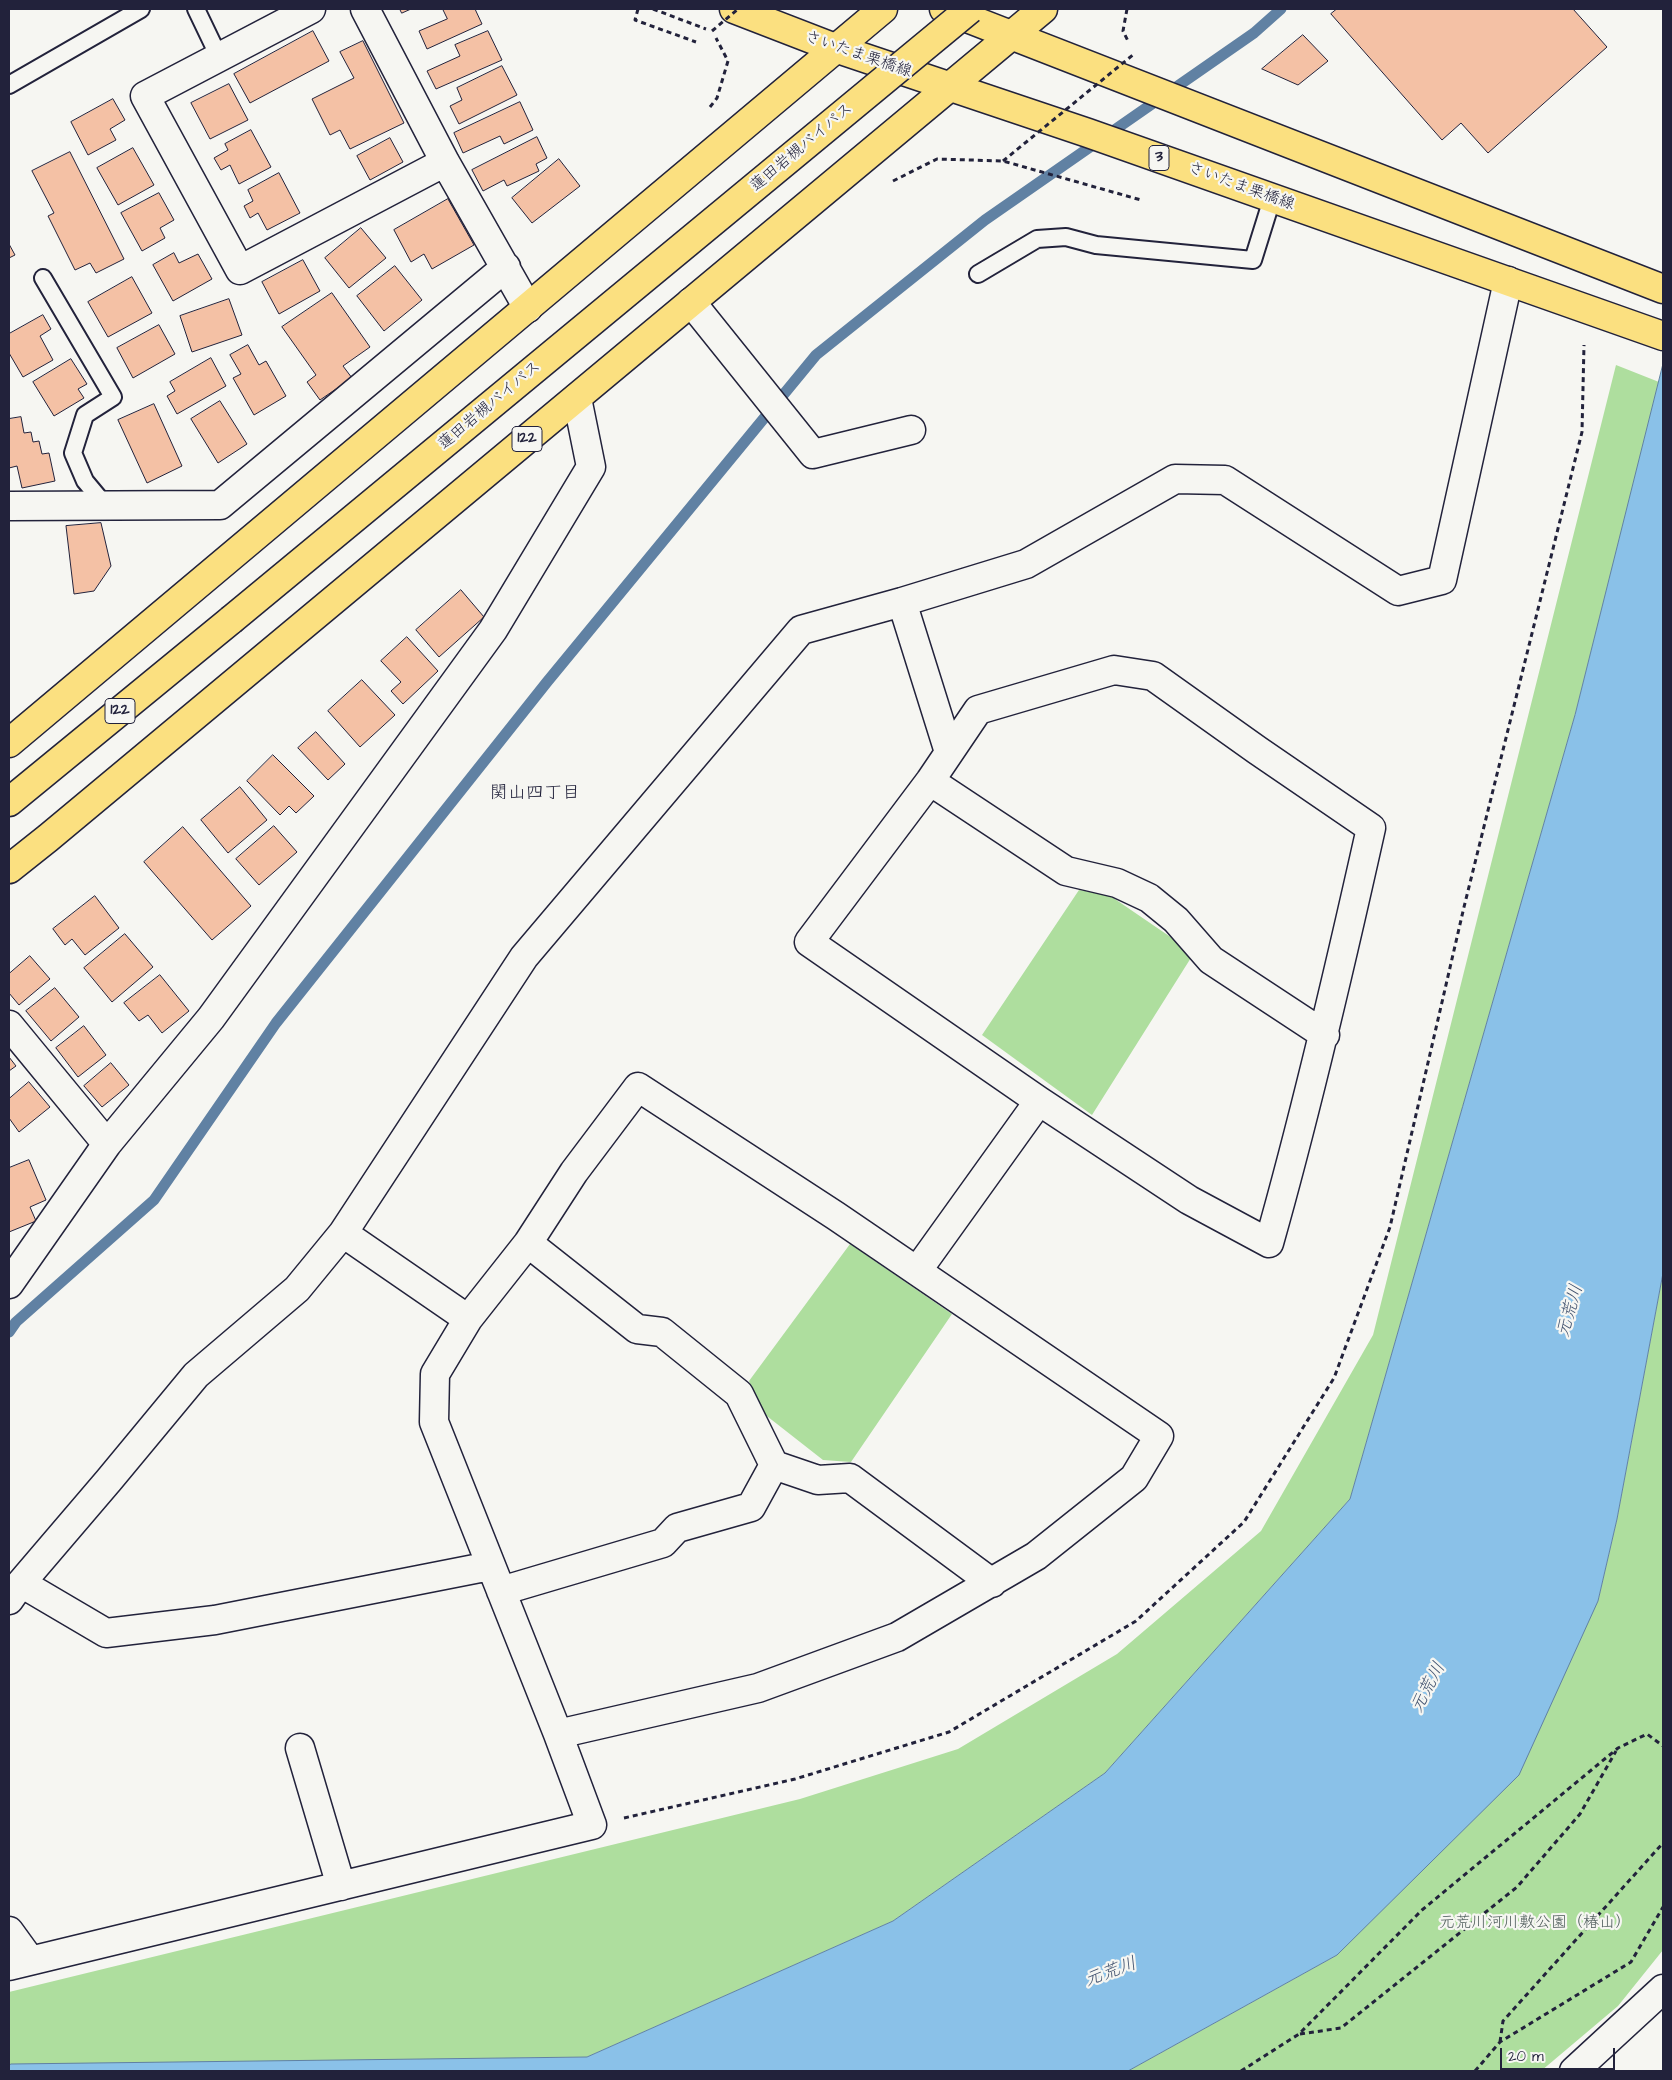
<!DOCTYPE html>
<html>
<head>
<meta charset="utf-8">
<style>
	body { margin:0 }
	#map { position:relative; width:1672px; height:2080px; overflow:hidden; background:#f6f6f2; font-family:"Architects Daughter",sans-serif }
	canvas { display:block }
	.frame { position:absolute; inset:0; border:10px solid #22223b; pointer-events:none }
	.scale { position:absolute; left:1500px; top:2048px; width:115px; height:22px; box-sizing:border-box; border:2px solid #22223b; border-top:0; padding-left:6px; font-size:15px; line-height:18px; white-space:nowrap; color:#22223b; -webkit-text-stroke:4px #f6f6f2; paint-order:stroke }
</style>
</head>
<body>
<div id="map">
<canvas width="1672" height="2080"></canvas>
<div class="frame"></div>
<div class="scale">20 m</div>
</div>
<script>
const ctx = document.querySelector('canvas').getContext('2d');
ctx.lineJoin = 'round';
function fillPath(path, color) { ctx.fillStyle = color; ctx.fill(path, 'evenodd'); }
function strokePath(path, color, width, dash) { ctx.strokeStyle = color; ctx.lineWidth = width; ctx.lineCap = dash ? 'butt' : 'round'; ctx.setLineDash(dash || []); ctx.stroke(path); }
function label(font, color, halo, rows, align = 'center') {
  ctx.font = font + ' "Architects Daughter","Klee One",sans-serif'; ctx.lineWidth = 4.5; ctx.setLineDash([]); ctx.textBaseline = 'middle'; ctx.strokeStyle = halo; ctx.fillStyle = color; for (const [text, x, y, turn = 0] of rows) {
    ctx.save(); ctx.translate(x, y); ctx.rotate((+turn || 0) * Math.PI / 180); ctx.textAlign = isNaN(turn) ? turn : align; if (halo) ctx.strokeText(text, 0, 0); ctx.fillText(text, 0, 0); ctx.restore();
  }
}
fillPath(new Path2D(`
	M1616 365 1659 382 1575 715 1350 1499 1105 1773 893 1921 587 2057 9 2065V1992L800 1799 958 1749 1117 1654 1261 1531 1373 1335Z
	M1079 890 1109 895 1194 953 1092 1115 982 1035Z
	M850 1244 952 1314 851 1462 823 1460 763 1413 749 1381Z
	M1663 1273V1950L1618 2006 1541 2071H1128L1337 1955 1598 1601 1617 1519Z`), '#aede9e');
const water = new Path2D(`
	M1663 364V1273L1617 1519 1598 1601 1519 1775 1337 1955 1128 2071H9V2065L11 2064 587 2057 893 1921 1105 1773 1350 1499 1575 715Z`);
fillPath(water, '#8ac1e8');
strokePath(water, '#6081a3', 1);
strokePath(new Path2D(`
	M9 1332 16 1322 154 1200 276 1023 547 682 816 355 985 220 1254 33 1281 9`), '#6081a3', 11);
const building = new Path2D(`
	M400 9H411L402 13Z
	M443 9H475L482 24 427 49 419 31 447 19Z
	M1337 9H1573L1607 47 1488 153 1461 123 1442 140 1331 14Z
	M313 31 329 61 250 103 234 74Z
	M488 31 502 60 436 89 427 71 460 56 455 45Z
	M1303 35 1328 61 1298 85 1262 69Z
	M363 41 404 123 350 149 340 130 330 135 312 99 354 78 340 52Z
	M502 66 517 95 459 124 450 106 462 100 457 88Z
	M229 84 248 120 210 139 191 103Z
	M113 99 125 120 110 129 116 140 88 155 71 122Z
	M520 102 533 130 504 144 500 136 463 153 454 133Z
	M251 130 271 167 239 184 230 165 221 170 214 158 228 150 225 144Z
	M537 137 547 158 536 164 539 171 507 186 504 180 483 191 472 170Z
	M390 138 403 162 370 180 357 156Z
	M133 148 154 185 118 205 97 168Z
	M70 152 124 259 96 273 90 263 75 270 48 216 54 213 32 171Z
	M559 159 580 186 532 223 512 198Z
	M279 173 300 213 267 230 258 213 250 218 244 206 253 201 248 190Z
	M159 193 174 220 160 228 165 238 142 251 121 213Z
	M448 199 474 245 432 269 424 254 411 262 394 230Z
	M361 228 386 258 349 288 325 258Z
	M9 244 15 255 9 258Z
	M174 253 179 263 198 254 212 279 173 301 153 265Z
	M303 260 320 291 279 314 262 282Z
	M395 266 422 300 384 331 357 296Z
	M132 277 152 313 108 337 88 302Z
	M332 293 370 347 343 366 352 378 320 400 307 382 316 375 282 327Z
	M229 299 242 335 192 352 180 316Z
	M43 315 51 329 40 336 53 360 23 377 9 353V334Z
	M159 325 175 354 133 378 117 348Z
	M248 345 259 365 266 361 286 396 254 415 233 378 241 374 230 355Z
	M211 358 226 386 177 414 167 396 175 391 170 382Z
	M71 359 87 384 78 389 84 398 54 416 33 382Z
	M220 401 247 444 218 463 191 419Z
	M154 404 182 466 147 483 118 420Z
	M21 417 24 433 31 432 33 442 39 441 42 454 49 453 55 481 22 488 17 466 9 468V419Z
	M101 523 111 566 94 591 74 594 66 526Z
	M461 590 484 617 439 657 416 630Z
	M407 637 438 671 403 704 391 691 401 682 381 661Z
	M362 680 395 715 360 747 328 711Z
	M316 732 345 764 328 780 298 748Z
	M273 755 314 796 296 813 289 806 280 815 247 781Z
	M240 787 267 820 228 853 201 820Z
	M274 826 297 852 259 885 236 859Z
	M183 827 251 906 212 940 144 862Z
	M95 896 119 928 85 955 72 939 65 945 53 929Z
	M125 934 153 967 112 1002 84 968Z
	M30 956 50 979 19 1005 9 993V974Z
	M160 975 189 1011 162 1033 148 1015 139 1021 124 1003Z
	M55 988 79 1017 51 1041 26 1011Z
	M84 1026 106 1055 78 1077 56 1048Z
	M9 1057 16 1066 9 1071Z
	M111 1063 129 1085 102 1107 84 1086Z
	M29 1082 50 1107 19 1132 9 1118V1099Z
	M29 1160 46 1200 30 1207 36 1221 9 1232V1168Z`);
fillPath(building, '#f4c1a5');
strokePath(building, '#22223b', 1);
const service = new Path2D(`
	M196 9 219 57
	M9 85 141 9
	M978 274 1037 239 1066 237 1096 245 1253 260 1272 199
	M43 278 113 397 85 415 73 453 85 481 105 505`);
const minor = new Path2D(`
	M311 9 145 96 240 270 445 162
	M365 9 445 162 528 308
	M691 302 813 454 911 430
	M9 506 220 505 506 267
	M902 602 949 752
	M1114 670 1153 676 1257 750 1371 828C1340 967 1308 1105 1269 1243L1189 1200 1039 1101 809 942 930 781 978 710Z
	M930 781 1066 871 1117 883 1149 898 1176 920 1211 960 1325 1035
	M9 1025 107 1144
	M638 1087 836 1216 1159 1436 1134 1478 1036 1556 897 1637 758 1688 558 1734 434 1422 435 1374 468 1319 528 1243 574 1172Z
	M343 1233 468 1319
	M528 1243 637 1329 662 1332 739 1394 774 1465 818 1480 850 1478 992 1583
	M917 1271 1039 1101
	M9 1284 107 1144 211 1018 493 630 591 467 577 398
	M21 1583 106 1633 215 1620 490 1566
	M501 1591 663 1543 677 1528 751 1507 774 1465
	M9 1600 21 1583 109 1480 196 1375 297 1289 343 1233 524 957 801 630 902 602 1026 564 1175 479 1225 480 1398 591 1442 580 1508 281
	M300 1748 341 1886
	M9 1931 30 1960
	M9 1966 592 1825 558 1734
	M1574 2071 1663 1989`);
const primary = new Path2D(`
	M734 9 835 48 1088 133 1663 336
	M944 9 1663 289`);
const trunk = new Path2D(`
	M9 743 883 9
	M9 802 231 620
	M9 869 48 838 1043 9`);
strokePath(service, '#22223b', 20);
strokePath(minor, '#22223b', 31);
strokePath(primary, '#22223b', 31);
strokePath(trunk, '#22223b', 31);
strokePath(new Path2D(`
	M638 9 635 20 696 42
	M653 9 706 29
	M1127 9 1123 31 1129 43
	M710 107 717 98 728 61 716 38
	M893 181 937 159 1003 161 1141 200
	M624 1818 795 1779 949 1732 1136 1621 1244 1522 1334 1378 1390 1227 1464 907 1582 432 1584 345
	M1300 2034 1341 2028 1517 1887 1580 1814 1616 1751
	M1500 2042 1503 2021 1663 1843
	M1241 2071 1299 2034 1422 1910 1618 1748 1647 1734 1663 1746
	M1475 2071 1500 2042 1631 1962 1663 1907`), '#22223b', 3, [5, 4]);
strokePath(service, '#f6f6f2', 16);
strokePath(minor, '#f6f6f2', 28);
strokePath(primary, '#fbe080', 28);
strokePath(trunk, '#fbe080', 28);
const trunkBridge = new Path2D(`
	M231 620 970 9`);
strokePath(trunkBridge, '#22223b', 31, []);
strokePath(new Path2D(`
	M712 31 738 9
	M1003 161 1134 54`), '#22223b', 3, [5, 4]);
strokePath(trunkBridge, '#fbe080', 28);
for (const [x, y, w] of [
	[1159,158,20],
	[527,439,30],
	[120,711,30]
]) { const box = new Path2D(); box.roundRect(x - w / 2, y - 12.5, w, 25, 4); ctx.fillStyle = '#f6f6f2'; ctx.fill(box); strokePath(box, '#22223b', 1); }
label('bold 15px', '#22223b', null, [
	["3",1159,158],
	["122",527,439],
	["122",120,711]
]);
label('16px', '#22223b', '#f6f6f2', [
	["さいたま栗橋線",858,55,19],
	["蓮田岩槻バイパス",802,148,-40],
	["さいたま栗橋線",1241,187,20],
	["蓮田岩槻バイパス",490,406,-40]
]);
label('16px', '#4c5a59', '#f6f6f2', [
	["元荒川河川敷公園（椿山）",1535,1924]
]);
label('18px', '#22223b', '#f6f6f2', [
	["関山四丁目",535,794]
]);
label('italic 18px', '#41526f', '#f6f6f2', [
	["元荒川",1571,1311,-74],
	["元荒川",1429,1688,-62],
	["元荒川",1111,1973,-20]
]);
</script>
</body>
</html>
